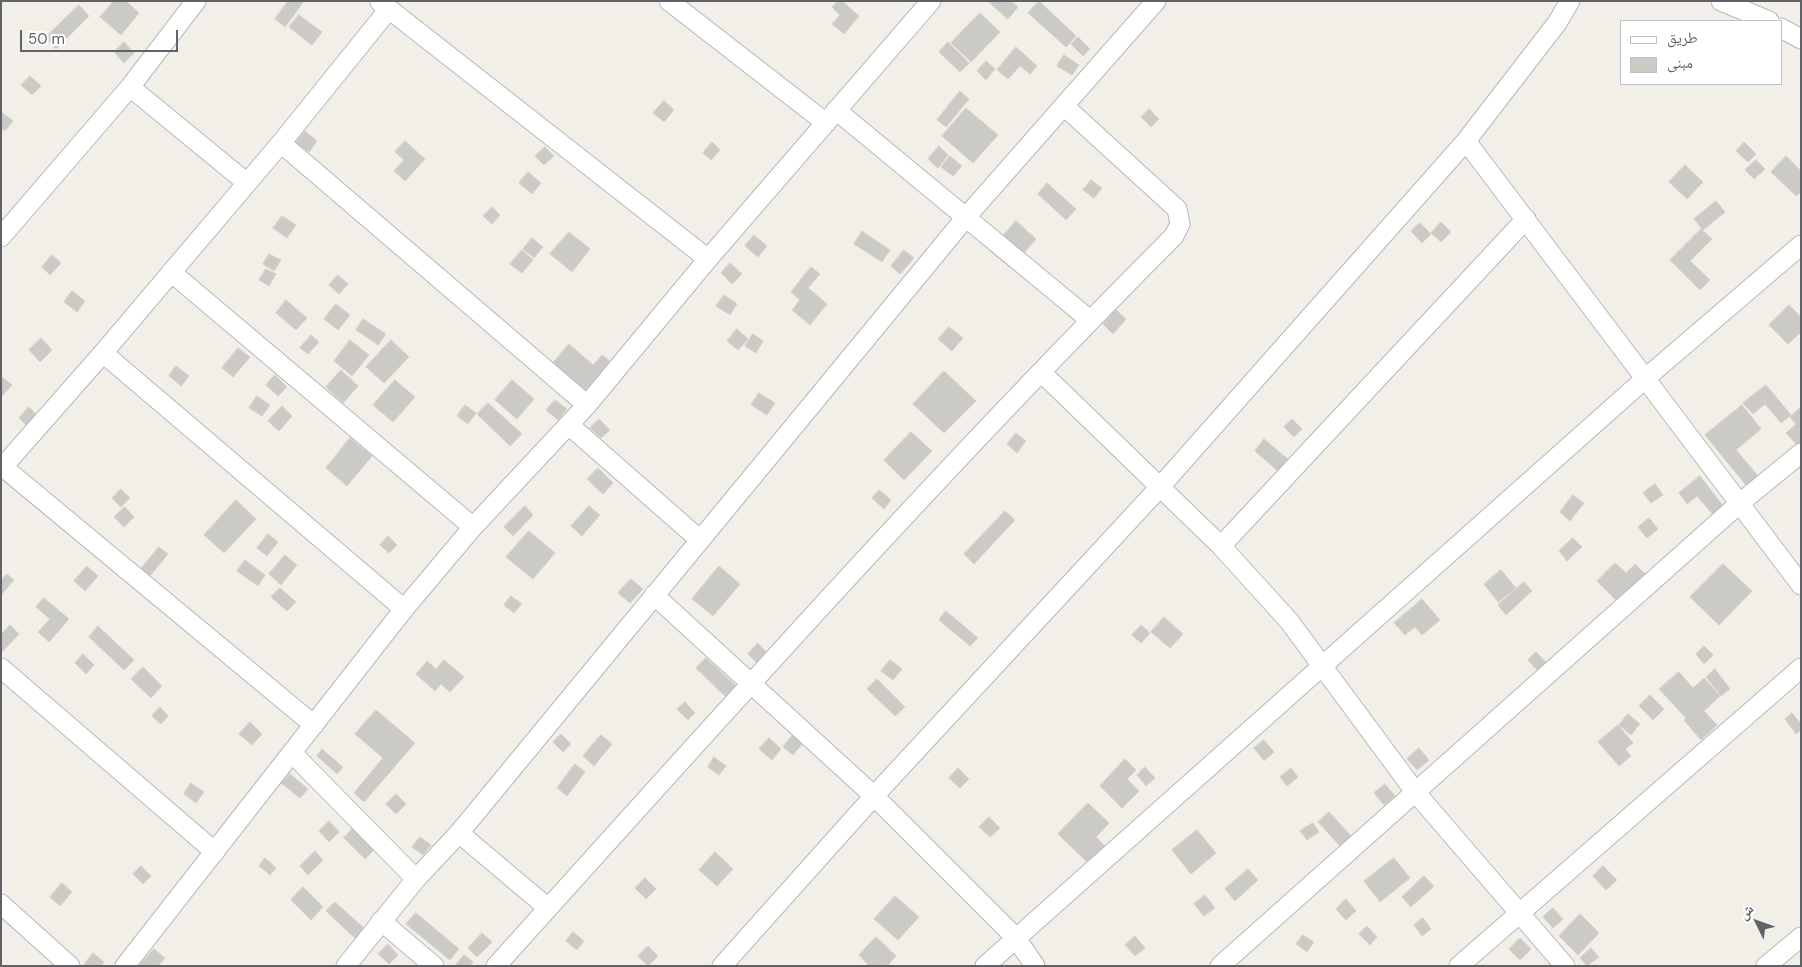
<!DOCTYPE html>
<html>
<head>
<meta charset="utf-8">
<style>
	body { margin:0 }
	#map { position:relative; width:1802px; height:967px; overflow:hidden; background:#f1efe8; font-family:"DM Sans","Noto Naskh Arabic",sans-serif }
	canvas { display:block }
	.frame { position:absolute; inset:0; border:2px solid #5f6368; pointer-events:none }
	.legend { position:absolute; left:1620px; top:20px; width:162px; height:65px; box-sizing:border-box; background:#fff; border:1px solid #bfc1c3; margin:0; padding:6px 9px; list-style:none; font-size:15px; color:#5f6368 }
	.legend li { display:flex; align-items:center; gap:10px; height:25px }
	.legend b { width:25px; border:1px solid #bfc1c3 }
	.north { position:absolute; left:1732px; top:897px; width:50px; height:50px; -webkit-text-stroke:4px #fff; paint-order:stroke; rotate:312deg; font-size:14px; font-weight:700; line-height:20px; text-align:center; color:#5f6368 }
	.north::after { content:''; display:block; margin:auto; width:18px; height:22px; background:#5f6368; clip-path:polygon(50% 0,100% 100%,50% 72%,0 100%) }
	.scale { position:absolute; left:20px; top:30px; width:158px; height:22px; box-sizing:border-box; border:2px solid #5f6368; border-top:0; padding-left:6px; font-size:15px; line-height:18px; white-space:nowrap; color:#5f6368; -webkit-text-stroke:4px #fff; paint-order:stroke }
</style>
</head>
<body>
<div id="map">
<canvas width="1802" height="967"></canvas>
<div class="frame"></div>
<ul class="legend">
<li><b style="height:6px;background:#fff"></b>طريق</li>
<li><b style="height:14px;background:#cccac5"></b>مبنى</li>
</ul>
<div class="north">ش</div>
<div class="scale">50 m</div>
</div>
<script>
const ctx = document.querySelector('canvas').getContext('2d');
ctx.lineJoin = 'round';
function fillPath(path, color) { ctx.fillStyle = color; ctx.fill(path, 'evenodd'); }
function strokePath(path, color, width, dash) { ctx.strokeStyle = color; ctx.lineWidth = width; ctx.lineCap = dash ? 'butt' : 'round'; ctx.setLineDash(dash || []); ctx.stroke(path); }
const building = new Path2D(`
	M114 1H126L139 13 121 35 100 17Z
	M288 1H304L285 27 275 19Z
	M838 1H842L859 16 844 34 832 24 840 15 832 7Z
	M988 1H1011L1018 7 1008 19Z
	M1039 1 1076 36 1066 47 1028 13Z
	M79 5 89 16 56 49 45 38Z
	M980 13 1000 32 971 62 951 43Z
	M299 15 322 32 312 45 289 27Z
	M1078 37 1090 49 1083 56 1071 44Z
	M124 42 134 53 124 63 114 52Z
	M948 42 969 63 960 72 939 52Z
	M1016 47 1037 66 1030 74 1020 66 1008 79 997 70Z
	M1064 55 1079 65 1072 75 1057 66Z
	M986 61 995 69 986 80 977 71Z
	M30 76 41 86 32 95 21 85Z
	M960 91 969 99 946 127 937 120Z
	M664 101 674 110 664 122 653 113Z
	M966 108 998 135 973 163 942 136Z
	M1149 109 1159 119 1151 127 1141 117Z
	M1 112 13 121 5 131 1 128Z
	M305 131 317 141 309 152 296 143Z
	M405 141 425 159 405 181 394 171 404 160 395 152Z
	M712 142 720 150 711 160 703 153Z
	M1744 142 1756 154 1748 162 1736 151Z
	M939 146 948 155 938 168 928 159Z
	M545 147 554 156 544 165 535 156Z
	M950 156 962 166 953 176 941 167Z
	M1786 156 1801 171V192L1796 196 1771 172Z
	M1756 160 1765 169 1754 179 1745 170Z
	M1685 165 1703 182 1687 199 1669 182Z
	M528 172 541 183 532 194 519 183Z
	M1091 180 1102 188 1094 198 1083 190Z
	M1047 183 1076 209 1066 220 1038 194Z
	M1716 201 1725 212 1703 230 1694 219Z
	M492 207 500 215 492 224 483 216Z
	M282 216 296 225 287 238 273 228Z
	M1016 221 1036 239 1011 268 990 251Z
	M1441 222 1451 232 1441 242 1431 233Z
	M1420 223 1431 234 1422 243 1411 231Z
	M1701 229 1712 239 1690 261 1710 280 1700 290 1670 260Z
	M862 231 890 250 882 262 854 244Z
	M569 232 590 249 572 272 550 254Z
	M754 235 767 246 758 257 745 246Z
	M532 238 543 247 534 258 523 249Z
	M522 250 533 260 522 273 510 264Z
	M904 250 914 258 900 274 891 266Z
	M269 254 281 260 274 271 263 264Z
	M52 255 61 263 50 275 42 267Z
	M730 263 742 274 732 284 721 273Z
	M811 267 820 274 808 288 827 304 810 325 792 310 800 300 791 292Z
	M266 269 276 274 269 286 259 280Z
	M338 275 348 284 339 294 329 285Z
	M72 291 85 301 77 312 64 302Z
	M724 295 737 304 730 315 716 306Z
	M286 300 307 318 296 330 276 313Z
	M336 304 350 315 338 330 324 319Z
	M1789 305 1801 317V332L1788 344 1769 325Z
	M1116 310 1126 319 1113 334 1103 324Z
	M363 319 386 334 378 345 356 330Z
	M949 327 963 338 952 351 938 339Z
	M737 329 748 339 738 350 727 341Z
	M753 334 763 341 756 353 745 346Z
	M311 335 319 342 308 354 300 348Z
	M41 338 52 350 40 362 29 350Z
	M350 340 369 355 352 376 334 361Z
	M391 340 409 357 384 383 366 367Z
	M569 344 593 365 602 355 611 362 585 391 553 363Z
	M238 348 250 357 233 377 222 368Z
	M176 366 189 376 181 386 169 376Z
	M341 370 358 386 343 403 326 387Z
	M944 371 976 401 944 433 913 404Z
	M275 375 287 387 278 396 266 385Z
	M1 376 12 385 1 397Z
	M395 380 415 397 393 422 373 405Z
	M512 380 534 399 517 419 495 400Z
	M1766 385 1791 415 1781 423 1765 404 1753 414 1743 403Z
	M759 393 775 403 767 415 751 405Z
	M257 396 270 405 262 416 249 408Z
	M555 400 567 409 558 420 546 410Z
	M488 403 522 434 510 446 477 414Z
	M465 405 476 413 468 424 457 416Z
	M1742 405 1761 429 1736 450 1758 476 1746 485 1705 435Z
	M282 406 292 416 279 431 268 421Z
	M29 407 40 419 30 429 19 418Z
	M1801 407V441L1797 445 1786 433 1796 424 1790 417Z
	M599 419 610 430 601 438 590 428Z
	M1292 419 1302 429 1294 437 1284 427Z
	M911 432 932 451 904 480 884 460Z
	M1016 433 1026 441 1017 453 1007 444Z
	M350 438 372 456 347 486 326 468Z
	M1264 439 1289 460 1279 472 1255 451Z
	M598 468 613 483 603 494 587 479Z
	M1700 476 1724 507 1713 515 1697 496 1687 504 1679 493Z
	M1655 484 1663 495 1651 503 1643 493Z
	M121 489 130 498 121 507 112 498Z
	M879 490 891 500 884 509 872 498Z
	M1573 495 1584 503 1570 521 1560 512Z
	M236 500 256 519 224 553 204 535Z
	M525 506 533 515 513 536 504 527Z
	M589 506 600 515 582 536 571 526Z
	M125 507 134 517 124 527 114 517Z
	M1005 511 1015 520 974 564 964 554Z
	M1649 518 1658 529 1647 538 1638 527Z
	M529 531 555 553 533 579 506 557Z
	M268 534 278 542 267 556 257 548Z
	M388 536 397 545 389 553 380 545Z
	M1573 538 1582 547 1567 561 1559 551Z
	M159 547 168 554 149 577 140 570Z
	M285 555 297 565 281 585 269 574Z
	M245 560 265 575 258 586 237 571Z
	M1615 563 1626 573 1635 564 1645 574 1618 602 1597 581Z
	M1723 564 1752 591 1719 625 1690 597Z
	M87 566 98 576 85 591 74 581Z
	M719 566 740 584 713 616 692 599Z
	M1501 570 1516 588 1498 602 1484 584Z
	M7 574 14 580 1 595V581Z
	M631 579 643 589 630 603 618 593Z
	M1524 582 1532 591 1506 615 1498 605Z
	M280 588 296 602 287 611 271 597Z
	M511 596 522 604 514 613 504 605Z
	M44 598 69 619 49 642 38 632 50 619 36 607Z
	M1422 599 1440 620 1422 635 1415 627 1405 635 1394 623Z
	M946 611 978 638 970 646 939 620Z
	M1164 617 1183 634 1170 648 1151 632Z
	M10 625 19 634 2 652 1 635Z
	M1141 625 1150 633 1141 643 1132 635Z
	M98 626 134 660 124 670 89 637Z
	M758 643 768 654 758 664 748 654Z
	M1704 646 1713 655 1704 664 1696 654Z
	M1536 652 1546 662 1537 670 1528 660Z
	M83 654 94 665 86 674 75 663Z
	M706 658 736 686 726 697 696 668Z
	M444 660 464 677 450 692 441 684 435 691 416 674 427 661 436 669Z
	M890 660 902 669 893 680 881 671Z
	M143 667 162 686 151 698 131 679Z
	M1715 669 1730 689 1721 696 1706 677Z
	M1679 672 1693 688 1704 678 1720 696 1704 711 1717 725 1701 740 1684 720 1686 718 1659 689Z
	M877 679 905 707 895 716 867 689Z
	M1650 695 1664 709 1653 720 1639 706Z
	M685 702 695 713 688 720 677 709Z
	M160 707 168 716 161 724 152 716Z
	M376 710 415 743 364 802 354 793 383 758 355 734Z
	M1792 713 1801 724V730L1796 734 1785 719Z
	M1628 714 1640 724 1631 735 1619 725Z
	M250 722 262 734 252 745 239 734Z
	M1618 725 1633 743 1625 749 1631 756 1619 766 1598 742Z
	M561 734 571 744 563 752 553 742Z
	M601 735 612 744 594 766 583 756Z
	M793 735 803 743 793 755 783 747Z
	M769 738 781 749 772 760 759 749Z
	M1264 740 1274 752 1264 761 1254 748Z
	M1419 748 1429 760 1417 770 1407 759Z
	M322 749 343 767 337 774 317 756Z
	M714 757 726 766 719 775 708 767Z
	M1125 759 1136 770 1127 779 1139 791 1122 808 1100 786Z
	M575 764 585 772 567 796 557 788Z
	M1145 767 1155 778 1146 786 1137 775Z
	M958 768 969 779 960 788 949 778Z
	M1291 768 1298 777 1287 786 1280 777Z
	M290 774 308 789 300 798 281 783Z
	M191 783 204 792 196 803 184 794Z
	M1385 784 1395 796 1384 805 1374 793Z
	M396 794 406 804 396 814 386 804Z
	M1088 803 1109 823 1096 837 1107 848 1090 865 1058 834Z
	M1329 812 1351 836 1340 846 1318 822Z
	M989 817 1000 828 990 837 979 827Z
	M329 821 339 832 329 842 319 831Z
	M1313 823 1319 832 1307 840 1300 831Z
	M353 828 375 849 365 859 344 838Z
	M1197 830 1216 853 1191 874 1172 850Z
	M420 837 431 845 423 855 412 847Z
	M315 851 323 860 308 875 300 866Z
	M715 852 733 869 717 886 699 870Z
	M265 858 276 868 270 875 259 866Z
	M1394 858 1410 878 1380 902 1364 881Z
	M141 866 151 876 143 884 133 874Z
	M1603 866 1617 880 1606 890 1593 876Z
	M1248 869 1258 880 1235 901 1225 889Z
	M1424 876 1434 886 1411 907 1402 897Z
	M645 878 656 889 646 899 635 888Z
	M62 883 72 892 60 906 50 897Z
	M303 887 323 907 311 920 291 900Z
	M1205 895 1215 908 1204 916 1194 904Z
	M895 896 919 917 898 940 874 919Z
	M1346 899 1356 911 1346 920 1336 909Z
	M335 902 365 929 356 939 326 911Z
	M1553 908 1563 919 1553 928 1543 917Z
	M416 913 459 949 450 960 406 924Z
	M1580 914 1599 933 1578 955 1559 936Z
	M1423 918 1431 929 1422 936 1414 925Z
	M1367 926 1377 937 1370 945 1359 934Z
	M573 932 584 941 577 950 566 941Z
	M482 933 492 942 477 957 468 948Z
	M1303 935 1314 942 1307 952 1296 944Z
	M1135 936 1145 948 1135 956 1125 945Z
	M876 937 896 956 887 966H869L859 955Z
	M1520 938 1531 949 1520 960 1509 949Z
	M388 944 398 955 389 964 378 954Z
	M648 946 658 956 648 966 638 956Z
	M1591 948 1599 957 1587 966 1580 958Z
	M154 949 165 958 158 966H139Z
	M93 953 104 962 101 966H83Z
	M464 955 473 962 470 966H455Z`);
fillPath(building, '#cccac5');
strokePath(building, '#d6d1c6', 1);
const street = new Path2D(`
	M669 1 826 123
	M1721 1 1769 21
	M380 2 708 259
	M1781 28 1801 39
	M130 87 247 183
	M836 110 1090 320
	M1466 141 1801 585
	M281 143 587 405
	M1 237 130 87 196 1
	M171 272 473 527
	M103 353 404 609
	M1041 372 1221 546 1289 621 1416 793 1565 966
	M569 425 700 540
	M3 467 314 725
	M1 469 103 353 281 143 389 9
	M1221 546 1526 219
	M654 595 874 796 1016 938 1035 966
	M1 668 215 852
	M292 753 416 879
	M459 833 548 908
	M1 904 70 966
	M381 921 434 966
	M125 966 404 609 473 527 587 405 708 259 931 1
	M346 966 416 879 459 833 967 216 1156 1
	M496 966C718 720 939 471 1174 236L1180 224 1177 209 1064 106
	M722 966 874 796 1159 488 1466 141 1557 23 1570 1
	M985 966 1647 377 1801 245
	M1220 966 1740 503 1801 453
	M1459 966 1801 668
	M1766 966 1801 937`);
strokePath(street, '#b5b8bc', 21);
strokePath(street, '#fff', 19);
</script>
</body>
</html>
